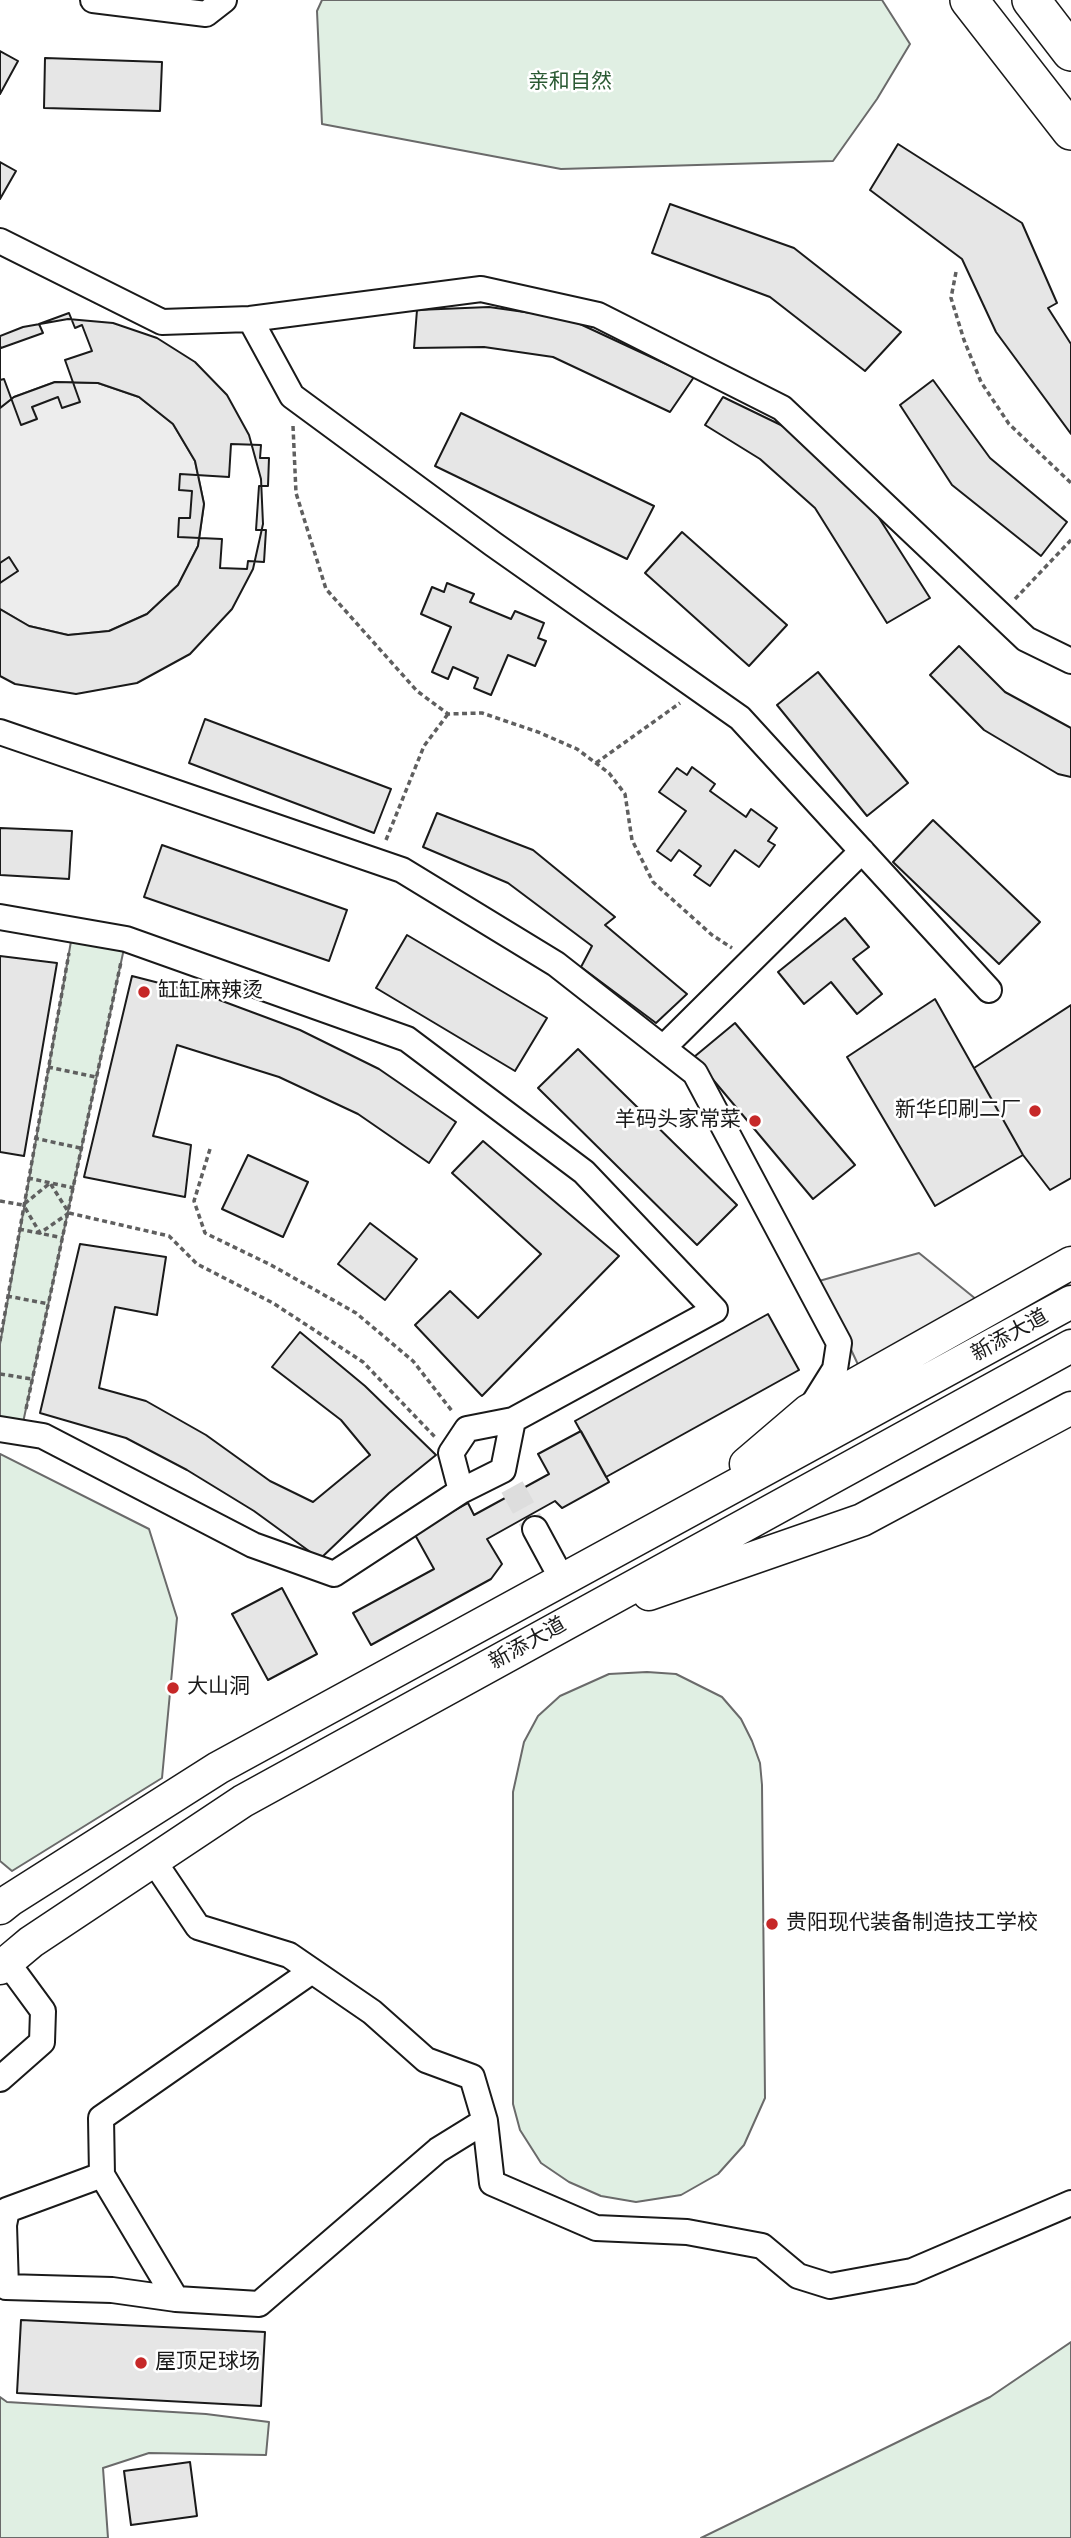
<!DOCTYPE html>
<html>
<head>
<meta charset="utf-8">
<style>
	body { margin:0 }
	canvas { display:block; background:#fff }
</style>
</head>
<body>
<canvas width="1071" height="2538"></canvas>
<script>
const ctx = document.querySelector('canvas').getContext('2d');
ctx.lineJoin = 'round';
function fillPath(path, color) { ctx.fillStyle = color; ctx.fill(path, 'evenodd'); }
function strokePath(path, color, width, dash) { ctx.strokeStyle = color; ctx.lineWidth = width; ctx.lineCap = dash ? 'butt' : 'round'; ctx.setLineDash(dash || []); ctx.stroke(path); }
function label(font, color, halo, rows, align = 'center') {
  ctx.font = font + ' "DejaVu Sans","Noto Sans SC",sans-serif'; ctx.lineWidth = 5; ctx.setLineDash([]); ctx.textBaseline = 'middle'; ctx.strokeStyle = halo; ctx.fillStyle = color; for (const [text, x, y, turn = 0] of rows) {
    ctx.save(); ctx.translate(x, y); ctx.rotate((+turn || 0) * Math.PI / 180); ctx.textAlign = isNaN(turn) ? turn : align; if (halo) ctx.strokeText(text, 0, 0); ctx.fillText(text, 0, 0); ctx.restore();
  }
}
const green = new Path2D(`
	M322 0H882L910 44 877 99 833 161 561 169 322 124 317 11Z
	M73 930 126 939 21 1432 0 1429V1344Z
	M0 1454 149 1529 177 1618 162 1778 12 1871 0 1861Z
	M647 1672 676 1674 722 1697 741 1719 752 1741 760 1763 762 1785 765 2098 744 2145 718 2174 681 2195 636 2202 601 2196 569 2182 541 2163 520 2130 513 2104V1792L524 1742 538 1716 560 1696 609 1674Z
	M1071 2342V2538H701L990 2397Z
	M0 2397 7 2402 206 2414 269 2422 266 2455 149 2453 103 2468 108 2538H0Z`);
fillPath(green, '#e0efe3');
strokePath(green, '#6a6a6a', 2);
const parking = new Path2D(`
	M55 382 98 383 139 397 173 424 195 461 204 504 198 546 178 585 147 614 109 631 68 635 29 626 0 609V408L14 397Z
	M919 1253 982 1304 861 1371 819 1281Z`);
fillPath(parking, '#ededed');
strokePath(parking, '#6a6a6a', 2);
const building = new Path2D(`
	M0 51 18 61 0 94Z
	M45 58 162 62 160 111 44 108Z
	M898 144 1022 223 1057 303 1048 308 1071 344V434L996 332 962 259 870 190Z
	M0 162 16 171 0 199Z
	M670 204 794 248 901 332 865 371 770 297 652 253Z
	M489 307 567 318 694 377 670 412 553 357 484 347 414 348 417 310Z
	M69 313 75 328 82 325 92 351 65 360 80 402 62 408 58 397 32 407 37 419 21 425 4 379 0 380V346L1 348 43 333 39 324Z
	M68 319 113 323 157 338 195 362 227 395 249 435 261 479 263 524 253 569 232 609 190 654 137 683 76 694 15 684 0 676V609L29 626 68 635 109 631 147 614 178 585 198 546 204 504 195 461 173 424 139 397 98 383 55 382 14 397 0 408V336L23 327Z
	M933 380 990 458 1067 522 1041 556 952 485 900 405Z
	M723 397 785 427 865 496 930 598 887 623 815 508 760 459 705 425Z
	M461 413 654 506 627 559 435 466Z
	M231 444 261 445 260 458H269L268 486H259L256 530H266L264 562 248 561 247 569 220 568 222 539 178 537 179 518H190L192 491 179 490 180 474 229 477Z
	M682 532 787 625 749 666 645 573Z
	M9 557 18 571 0 583V563Z
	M447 583 474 594 470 602 511 619 515 611 544 623 538 638 546 641 535 666 508 655 491 695 474 688 478 678 453 667 448 679 432 672 451 627 421 614 432 587 444 592Z
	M959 646 1005 692 1071 728V777L1058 774 984 730 930 675Z
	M818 672 908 783 867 816 777 705Z
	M205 719 391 789 374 833 189 763Z
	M692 767 715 784 710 791 746 817 751 809 777 828 768 841 775 845 759 867 735 850 710 886 694 875 701 866 679 850 671 861 657 851 686 811 659 792 677 768 687 775Z
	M437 813 533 850 615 917 605 925 687 994 656 1023 581 967 592 946 508 883 423 847Z
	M933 820 1040 922 999 964 893 862Z
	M0 828 72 831 69 879 0 875Z
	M162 845 347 910 329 961 144 897Z
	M845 918 869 947 853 959 882 994 857 1014 831 982 804 1004 778 972Z
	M407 935 547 1018 515 1071 376 988Z
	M0 956 57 963 24 1156 0 1152Z
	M132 976 206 995 300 1030 379 1069 456 1122 429 1163 358 1114 279 1077 177 1045 153 1136 191 1145 185 1197 84 1177Z
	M935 999 1023 1155 935 1206 847 1057Z
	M1071 1005V1178L1050 1190 1023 1155 974 1068Z
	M735 1023 855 1165 813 1199 694 1057Z
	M578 1049 737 1205 697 1245 538 1088Z
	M483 1141 619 1256 482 1396 415 1325 450 1291 478 1318 541 1254 452 1173Z
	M248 1155 308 1182 283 1237 222 1209Z
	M370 1223 417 1259 385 1300 338 1264Z
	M80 1244 166 1257 157 1315 115 1307 99 1388 146 1401 206 1435 270 1481 313 1502 370 1455 341 1420 272 1367 300 1332 365 1386 436 1455 389 1493 320 1559 254 1511 187 1470 126 1438 40 1413Z
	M768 1314 799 1370 606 1477 575 1421Z
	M581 1431 609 1482 562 1508 555 1501 487 1539 502 1564 491 1579 371 1645 353 1613 434 1569 414 1533 468 1503 474 1515 549 1474 538 1454Z
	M282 1588 317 1654 268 1680 232 1614Z
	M21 2320 265 2332 261 2406 17 2393Z
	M190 2462 197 2516 131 2525 124 2471Z`);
fillPath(building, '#e6e6e6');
strokePath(building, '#1a1a1a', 2);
strokePath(new Path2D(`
	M512 1487 535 1529`), '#ddd', 24, [24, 12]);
const minor = new Path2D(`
	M93 0 206 14 224 0
	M0 241 162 322 250 319 481 289 598 315 782 408 1026 639 1071 661
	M250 319 292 396 493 544 740 718 989 990
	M0 732 402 870 556 964 695 1073 839 1343 835 1369 810 1409
	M0 917 126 939 407 1039 584 1172 715 1310 513 1420 503 1470 461 1491 334 1574 253 1545 43 1436 0 1429
	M663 1048 862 851
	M461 1491 451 1453 467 1429 513 1420
	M535 1529 562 1579
	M153 1860 198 1927 289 1955 372 2012 426 2060 472 2077 485 2121 492 2183 596 2228 687 2232 762 2246 798 2276 830 2286 912 2271 1071 2203
	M312 1971 101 2118 102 2175 176 2299 259 2304 438 2150 485 2121
	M0 2079 42 2042 43 2011 7 1962
	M102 2175 7 2210 4 2225 6 2287 112 2290 176 2299`);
const major = new Path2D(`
	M746 1464 808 1411 1071 1263
	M649 1594 862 1520 1071 1408
	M0 1908 10 1900 218 1768 1071 1302
	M0 1968 31 1942 243 1801 1071 1346`);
const highway = new Path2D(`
	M969 0 1071 131
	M1031 0 1071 52`);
strokePath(minor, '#1a1a1a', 28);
strokePath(major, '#1a1a1a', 35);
strokePath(highway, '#1a1a1a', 40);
strokePath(new Path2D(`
	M956 272 951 298 964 340 981 382 1009 424 1071 483
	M293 426 296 493 326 589 417 691 448 714 482 713 538 732 577 749 609 773 625 794 632 840 653 882 712 935 732 948
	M1015 599 1071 540
	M596 763 680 703
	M386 840 424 746 448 714
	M48 1067 96 1077
	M34 1138 80 1148
	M210 1149 194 1201 205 1233 271 1265 356 1313 413 1361 452 1411
	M28 1178 74 1188
	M0 1201 23 1205 50 1183 69 1213 40 1233 24 1206
	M69 1213 169 1236 197 1264 273 1303 363 1362 435 1437
	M19 1229 63 1238
	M7 1296 49 1304
	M0 1341 69 953
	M0 1374 32 1379
	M26 1409 121 962`), '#5f5f5f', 3.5, [5, 3.5]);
strokePath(minor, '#fff', 24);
strokePath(major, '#fff', 32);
strokePath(highway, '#fff', 37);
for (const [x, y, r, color] of [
	[144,992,7,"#c62828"],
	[1035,1111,7,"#c62828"],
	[755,1121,7,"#c62828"],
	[173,1688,7,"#c62828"],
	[772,1924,7,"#c62828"],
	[141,2363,7,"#c62828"]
]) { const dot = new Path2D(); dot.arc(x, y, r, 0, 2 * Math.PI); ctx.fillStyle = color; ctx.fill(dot); strokePath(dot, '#fff', 2.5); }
label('21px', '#2b5a34', '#fff', [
	["亲和自然",570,83]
]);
label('21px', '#1a1a1a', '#fff', [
	["缸缸麻辣烫",158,992],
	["新华印刷二厂",1021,1111,"right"],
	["羊码头家常菜",741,1121,"right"],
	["大山洞",187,1688],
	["贵阳现代装备制造技工学校",786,1924],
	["屋顶足球场",155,2363]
], 'left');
label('21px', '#1a1a1a', '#fff', [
	["新添大道",1010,1336,-29],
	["新添大道",528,1644,-29]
]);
</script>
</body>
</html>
